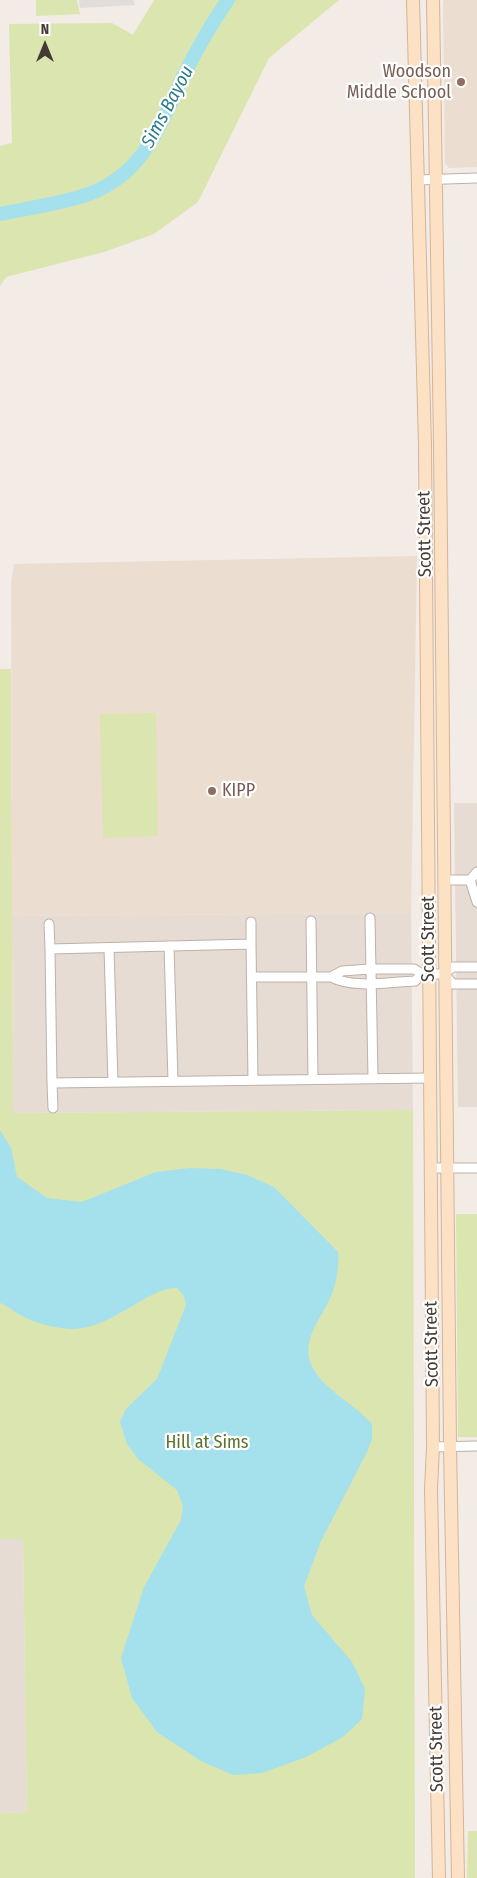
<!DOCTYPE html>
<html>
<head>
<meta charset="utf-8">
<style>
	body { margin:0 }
	#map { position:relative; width:477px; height:1878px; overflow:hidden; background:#f2ebe6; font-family:"Fira Sans Condensed",sans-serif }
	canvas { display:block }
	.north { position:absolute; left:20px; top:20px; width:50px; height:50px; -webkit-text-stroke:4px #fff; paint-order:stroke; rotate:0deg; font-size:14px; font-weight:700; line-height:20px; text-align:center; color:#443b35 }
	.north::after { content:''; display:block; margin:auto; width:18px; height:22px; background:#443b35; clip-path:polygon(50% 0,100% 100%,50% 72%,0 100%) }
</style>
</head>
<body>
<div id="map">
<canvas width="477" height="1878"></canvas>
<div class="north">N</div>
</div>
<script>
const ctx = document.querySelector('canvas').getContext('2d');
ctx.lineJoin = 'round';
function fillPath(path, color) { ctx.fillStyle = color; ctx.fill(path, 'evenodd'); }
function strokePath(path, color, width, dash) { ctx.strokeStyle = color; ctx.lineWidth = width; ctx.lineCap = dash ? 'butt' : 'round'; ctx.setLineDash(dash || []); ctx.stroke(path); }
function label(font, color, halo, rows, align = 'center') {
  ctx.font = font + ' "Fira Sans Condensed",sans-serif'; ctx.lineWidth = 4.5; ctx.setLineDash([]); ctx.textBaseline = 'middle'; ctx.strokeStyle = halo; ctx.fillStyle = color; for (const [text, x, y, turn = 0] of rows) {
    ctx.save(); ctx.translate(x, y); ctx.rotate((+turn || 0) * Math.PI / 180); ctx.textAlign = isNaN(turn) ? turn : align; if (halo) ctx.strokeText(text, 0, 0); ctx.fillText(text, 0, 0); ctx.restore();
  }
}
fillPath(new Path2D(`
	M454 803H477V1107H458Z
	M411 913 413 1110 13 1113 12 916Z
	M0 1539H23L27 1812 0 1813Z`), '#e6dcd4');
fillPath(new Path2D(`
	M443 0H477V167L449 168 445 163Z
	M417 556 411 913 12 916 11 584 14 564Z`), '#ebddd0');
fillPath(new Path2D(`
	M36 0H77L80 14 36 16Z
	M154 0H339L269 58 198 202 154 234 104 252 6 277 0 286V146L12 143 9 24 112 23 133 35Z
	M0 669H11L13 1113 413 1110 415 1878H0V1813L27 1812 23 1539H0Z
	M156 713 158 836 103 838 100 714Z
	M456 1214H477V1437H458Z
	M468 1831H477V1878H467Z`), '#dae5b0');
fillPath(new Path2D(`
	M79 0H133L135 5 80 8Z`), '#e0dddb');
fillPath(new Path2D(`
	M0 1130 11 1148 17 1177 47 1198 82 1202 156 1172 190 1168 221 1169 247 1175 274 1187 338 1252C339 1268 337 1281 331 1296 320 1322 296 1344 316 1373 330 1393 355 1405 372 1424V1439L367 1452 321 1541 304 1586 312 1615 352 1662 365 1689 362 1719 343 1737 306 1757 262 1773 233 1775 201 1761 157 1732 132 1698 121 1658 144 1587 181 1520 183 1506 177 1490 138 1459 127 1444 120 1422 126 1409 157 1379 186 1305 184 1296 177 1288C149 1286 111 1330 71 1329 54 1328 35 1323 20 1315 13 1311 7 1305 0 1303Z`), '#a4e1ed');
strokePath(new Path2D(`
	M0 214C28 208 59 204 86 195 144 175 159 126 184 75 197 49 211 24 228 0`), '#a4e1ed', 14);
const street = new Path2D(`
	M417 180 477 178
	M443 880H470L477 872
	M470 880 477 902
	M370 918 373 1078
	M311 921 313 1078
	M251 922V944
	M49 924 50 949
	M169 946 173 1081
	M109 948 113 1082
	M422 974 415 981C389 982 355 989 331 977L342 971 370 969H414L422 974H444L453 967H477
	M444 974 453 984H477
	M252 977H331
	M253 1080 251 944 50 949 52 1083 430 1078
	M52 1083 53 1108
	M430 1168H477
	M433 1447 477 1446`);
const secondary = new Path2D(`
	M413 0 425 445 433 1447 431 1489 439 1878
	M433 0 440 444 450 1446 458 1878`);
strokePath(street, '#bdb1a9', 11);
strokePath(secondary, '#d3b599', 14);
strokePath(street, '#fff', 9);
strokePath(secondary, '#fce1c5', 12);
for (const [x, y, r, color] of [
	[461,82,5,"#8d6e63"],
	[212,791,5,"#8d6e63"]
]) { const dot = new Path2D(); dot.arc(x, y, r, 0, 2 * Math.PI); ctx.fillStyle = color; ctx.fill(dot); strokePath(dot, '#fff', 2); }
label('18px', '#785e54', '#fff', [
	["Woodson",451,72],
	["Middle School",451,93],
	["KIPP",222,791,"left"]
], 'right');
label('18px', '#443b35', '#fff', [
	["Scott Street",425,534,-91],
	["Scott Street",429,939,-90],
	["Scott Street",432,1344,-91],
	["Scott Street",437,1749,-91]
]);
label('18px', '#59742b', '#fff', [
	["Hill at Sims",207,1443]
]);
label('italic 19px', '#2c7c8d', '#fff', [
	["Sims Bayou",168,107,-62]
]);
</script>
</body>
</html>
